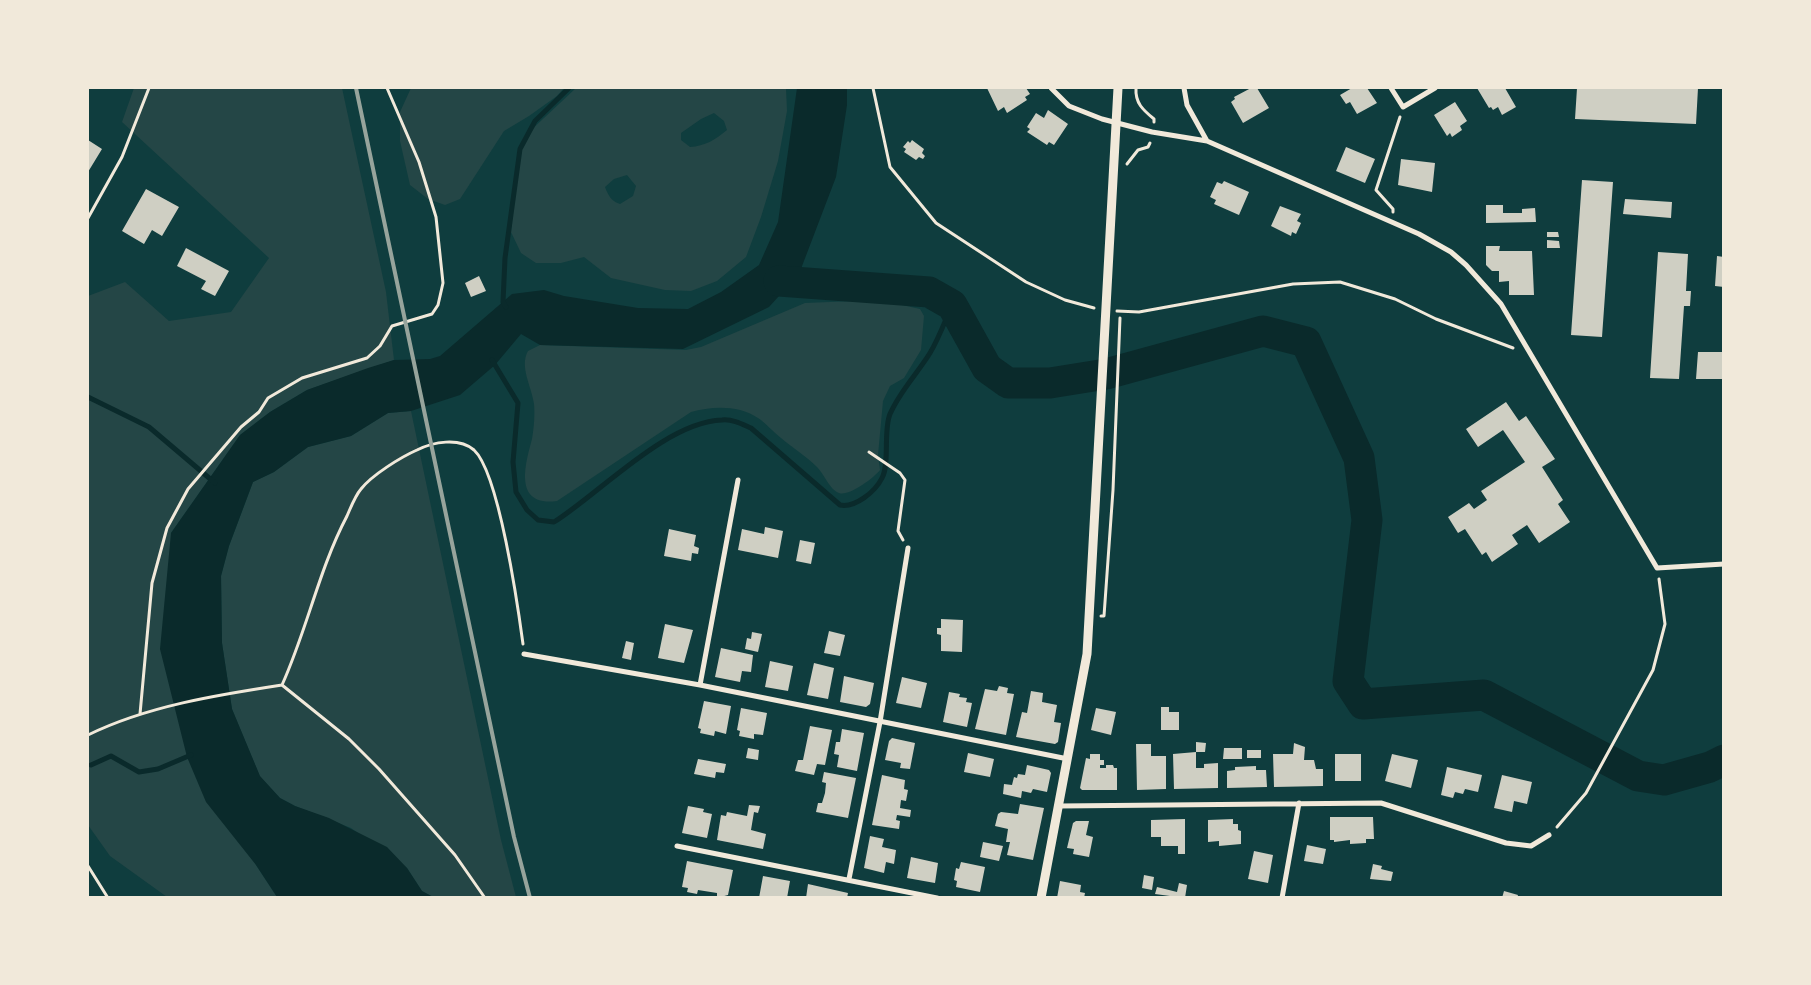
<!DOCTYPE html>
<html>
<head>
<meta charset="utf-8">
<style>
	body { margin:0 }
	#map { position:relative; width:1811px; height:985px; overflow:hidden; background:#0f3d3e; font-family:Commissioner,sans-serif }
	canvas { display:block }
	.frame { position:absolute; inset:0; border:89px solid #f1e9da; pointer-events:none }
</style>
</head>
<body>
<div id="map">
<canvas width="1811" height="985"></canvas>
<div class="frame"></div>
</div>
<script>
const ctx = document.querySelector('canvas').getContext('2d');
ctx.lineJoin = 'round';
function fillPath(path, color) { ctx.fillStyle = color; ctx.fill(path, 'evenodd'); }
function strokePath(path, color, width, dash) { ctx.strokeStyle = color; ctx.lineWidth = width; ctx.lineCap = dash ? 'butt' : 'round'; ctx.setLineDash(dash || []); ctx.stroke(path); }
fillPath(new Path2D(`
	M134 88H342L386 292 394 360 307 390 270 412 240 435 171 533 256 865 277 897H167L110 856 88 825V296L125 282 169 321 231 312 269 258 122 122Z
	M411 88H564L557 96 529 116 504 131 460 199 445 205 428 199 410 185 400 141V112Z
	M576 88H786L787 111 778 161 761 217 746 257 717 281 691 291 665 290 611 278 584 257 561 263H536L521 253 511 232 517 162 528 133ZM714 113 724 121 727 130C715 140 705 146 690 147L681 140V133L701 119ZM627 175 636 186 633 196 620 204C611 201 608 195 605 187L614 179Z
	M880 300 920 309 924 316 921 350 904 378 890 386 883 401 878 455 880 470C874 478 848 497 839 493 830 490 824 474 817 467 806 456 793 448 781 438 773 432 766 423 758 418 739 405 712 406 691 412L557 501C512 507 526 462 532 439 534 428 535 414 534 404 532 387 519 367 528 351L540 345 686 350 701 347 805 303Z
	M411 411 501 840 516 897H433L422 891 407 868 351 828 295 806 280 798 260 777 232 709 222 643 221 576 229 546 253 482 274 472 308 447 351 436 388 413Z`), '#244646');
fillPath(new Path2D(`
	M797 88H847V105L836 177 799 274 769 307 683 349 540 345 521 334 495 365 460 395 411 411 388 413 351 436 308 447 274 472 253 482 229 546 221 576 222 643 232 709 260 776 280 798 295 806 329 818 387 847 407 868 422 891 433 897H277L256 865 206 802 187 757 160 649 171 533 240 435 270 412 307 390 368 368 394 360 430 359 440 356 512 294 544 290 564 296 638 308 688 309 721 292 759 265 778 222Z`), '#0a2a2b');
strokePath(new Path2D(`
	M506 307 503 302 505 258 520 149 535 121 569 88
	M492 360 518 403 513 462 516 492 527 510 538 520 554 522C600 493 666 422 722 420 733 419 742 424 751 428L840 505C855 508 875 492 882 478 890 464 883 431 890 414 900 391 917 374 930 353 939 338 945 321 952 305
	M88 397 149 427 215 483
	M91 765 111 756 139 772 158 769 191 755`), '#0a2a2b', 5);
strokePath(new Path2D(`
	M779 281 929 292 952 305 987 368 1008 383H1050L1106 374 1263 331 1306 342 1359 458 1367 520 1348 681 1363 704 1484 695 1638 776 1664 780 1710 767 1724 760`), '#0a2a2b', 31);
fillPath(new Path2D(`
	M987 88H1026L1030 94 1025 97 1027 100 1007 113 1004 107 998 111Z
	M1251 88H1257L1269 108 1243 123 1231 102 1235 99 1234 97Z
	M1352 88H1367L1377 103 1357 114 1350 102 1346 104 1340 95Z
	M1477 88H1505L1516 107 1502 115 1498 107 1493 110 1491 107 1489 108Z
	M1577 88H1698L1696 124 1575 119Z
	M1455 102 1467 121 1460 126 1462 130 1452 137 1450 133 1447 136 1434 115Z
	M1048 110 1068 124 1054 145 1049 142 1047 145 1027 132 1030 129 1027 127 1036 113 1044 118Z
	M88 140 102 149 88 172Z
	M912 140 924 149 922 153 925 156 923 159 919 157 916 160 904 152 906 149 903 147 908 141 910 143Z
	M1346 147 1375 159 1365 183 1336 171Z
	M1401 159 1435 163 1432 192 1398 185Z
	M1582 180 1613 182 1602 337 1571 335Z
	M1224 181 1249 192 1239 215 1214 204 1216 200 1210 197 1217 182 1222 184Z
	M146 189 179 207 162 236 152 230 144 244 122 231Z
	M1625 199 1672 202 1671 218 1623 214Z
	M1486 205H1503V213H1522V209L1535 208 1536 222 1486 223Z
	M1280 206 1301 214 1297 221 1301 223 1296 234 1292 232 1291 236 1271 226Z
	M1547 232H1558L1559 237H1547Z
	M1547 240 1559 241 1560 248H1547Z
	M1486 246H1500L1499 251H1532L1534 295H1509V281L1499 282V271H1492L1486 265Z
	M186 248 229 271 215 296 201 289 206 281 177 266Z
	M1658 252 1688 254 1686 291H1691L1690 306H1684L1679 379 1650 378Z
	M1717 256 1724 257V287L1715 286Z
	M479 276 486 291 471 297 465 283Z
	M1698 352H1724V379H1696Z
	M1506 402 1519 421 1526 416 1555 459 1542 467 1563 500 1558 504 1570 522 1539 543 1527 525 1512 535 1518 544 1492 562 1486 552 1482 555 1465 529 1458 533 1448 517 1469 503 1474 509 1487 500 1481 491 1525 462 1503 430 1478 447 1466 429Z
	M765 527 783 531 778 558 738 550 742 529 764 534Z
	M669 529 696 535 694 546 699 548 698 554 692 553 691 561 664 556Z
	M800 540 815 543 811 564 796 561Z
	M941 619 963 620 962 652 941 651V635L937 634V628H941Z
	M665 624 693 630 684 663 658 658Z
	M829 631 845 635 840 656 824 653Z
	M752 632 762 634 758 652 745 649 747 638 751 639Z
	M626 641 634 643 631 660 622 658Z
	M721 648 753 655 751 672 742 671 740 682 715 677Z
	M770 661 793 666 788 691 765 687Z
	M814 663 834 668 828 699 807 695Z
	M844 676 874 683 870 704 866 707 840 702Z
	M902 677 927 683 921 708 896 703Z
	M999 686 1008 688 1007 693 1014 694 1006 735 975 729 985 689 997 691Z
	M1031 691 1043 693 1042 702 1057 705 1054 722 1061 723 1058 742 1055 744 1016 737 1022 712 1027 713Z
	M949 692 960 694 959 697 967 698 966 702 972 703 967 727 943 722Z
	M704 701 731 706 726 734 715 731 714 736 700 733 701 729 698 728Z
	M1161 707H1169V712H1179V730H1161Z
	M741 708 767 713 763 735 754 734V739L739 736 740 731 737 730Z
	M1096 708 1116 712 1111 735 1091 730Z
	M810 726 832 730 825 765 817 764 814 775 795 771 798 760H803Z
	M842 729 864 733 857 771 837 767 839 755 834 754 836 742H840Z
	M892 738 915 743 910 769 900 768 901 763 885 760 889 741Z
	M1196 742 1206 743 1205 752H1196V768H1204V764L1218 763V788L1174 789 1173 754 1196 752Z
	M1294 743 1305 747 1304 760H1314L1316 769H1323V786L1274 787 1273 754H1293Z
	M1136 744H1151V756H1166V789L1137 790Z
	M748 748 759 750 758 760 746 758Z
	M1224 748H1242V759H1223Z
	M1247 750H1261V758H1247Z
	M968 753 994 759 990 777 964 772Z
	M1090 754H1100V760H1104V765H1100V768H1106V765H1113L1114 768H1117V790H1082L1080 788 1086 758 1090 759Z
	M1335 754H1361V781H1335Z
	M1392 754 1418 760 1411 788 1385 781Z
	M698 759 726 764 724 773 716 772 715 778 694 774Z
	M1027 765 1049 770 1051 773 1047 792 1033 789 1031 793 1022 791 1021 798 1003 794 1004 784 1012 785 1014 777 1017 778 1018 774 1025 775Z
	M1256 766V770H1266L1267 787 1227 788V771L1235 770V767Z
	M1447 767 1482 775 1478 792 1465 789 1463 794 1455 792 1453 798 1441 795Z
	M824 772 856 778 848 818 816 812 818 803H822L825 793 826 783 822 782Z
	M882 775 905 780 904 789 908 790 906 801 901 800 900 808 911 810 910 817 897 815 896 820 900 821 899 829 872 825Z
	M1502 775 1532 782 1527 804 1514 801 1512 812 1494 808Z
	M1020 804 1044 808 1033 860 1007 855 1010 842H1006L1008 829 995 826 998 814 1001 812 1018 814Z
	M749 805 760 806 758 813 754 812 751 830 766 834 763 849 717 840 721 815 726 816 727 812 747 816Z
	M688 806 704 809 703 812 712 814 707 838 682 833Z
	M1330 817H1373L1374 839H1366V843L1350 844V840L1334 842V840H1330Z
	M1185 819V854H1178V846H1161V837H1151V820Z
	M1233 819V824H1238V830L1241 831V844L1219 846V841L1208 842V820Z
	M1076 821H1089L1086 835 1093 837 1089 857 1073 854 1074 849 1067 848 1073 823Z
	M870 836 884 839 882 847 896 850 894 864 886 862 884 873 864 868Z
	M983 842 1003 846 999 861 980 857Z
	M1307 845 1326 849 1323 864 1304 861Z
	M1254 851 1273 855 1268 883 1248 879Z
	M911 857 938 863 935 883 907 878Z
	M687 861 733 870 728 895 717 898V893L698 890 697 894 687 892 688 888 682 887Z
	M961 862 985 867 980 892 956 887 957 881 954 880 956 868 959 869Z
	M1373 864 1382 866 1381 869 1393 872 1391 881 1370 879Z
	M1144 875 1154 877 1152 890 1142 888Z
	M763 876 790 881 787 898H759Z
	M1060 881 1081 885 1080 892 1085 893 1084 898H1057Z
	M1179 883 1187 885 1185 898 1155 894 1157 887 1177 892Z
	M808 884 848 893 847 898H806Z
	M1504 891 1518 895 1517 898H1502Z`), '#cfcfc3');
strokePath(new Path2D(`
	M873 88 890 167 936 223 1026 282 1065 300 1094 308
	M1136 88C1135 103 1143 110 1154 119V122
	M1127 164 1138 150 1148 147 1150 143
	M1393 212V209L1376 190 1400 117
	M88 218 122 157 149 88
	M1117 311 1139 312 1293 284 1340 282 1395 299 1436 319 1513 348
	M869 452 900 473 905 480 898 531 903 540
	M1101 616H1104L1113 490 1120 318
	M282 685C307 630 319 569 347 516 351 507 355 496 361 489 372 475 401 457 417 450 433 442 459 437 474 450 499 473 518 607 523 644
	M140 714 152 583 167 528 188 489 241 427 259 412 268 398 302 378 367 358 380 346 392 326 432 314 438 305 443 283 436 217 419 162 387 88
	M88 735C147 706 217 695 282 685L349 739 379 769 455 855 485 898
	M1557 827 1586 793 1653 670 1665 624 1659 579
	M88 866 108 898`), '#f1e9da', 3);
strokePath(new Path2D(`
	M1051 88 1069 106 1102 119 1152 132 1207 141 1419 234 1451 252 1466 265 1501 304 1657 568 1724 564
	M1184 88 1187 105 1207 141
	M1391 88 1403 107 1435 88
	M524 654 700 685 1068 759
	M700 685 738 480
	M1059 806 1381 803 1506 843 1531 846 1549 835
	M677 846 937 898
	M849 879 880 722 908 548
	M1282 898 1299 803`), '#f1e9da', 5);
strokePath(new Path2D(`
	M1041 898 1087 654 1118 88`), '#f1e9da', 9);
strokePath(new Path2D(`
	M356 88 514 837 530 898`), '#97a49c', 4);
</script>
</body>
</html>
